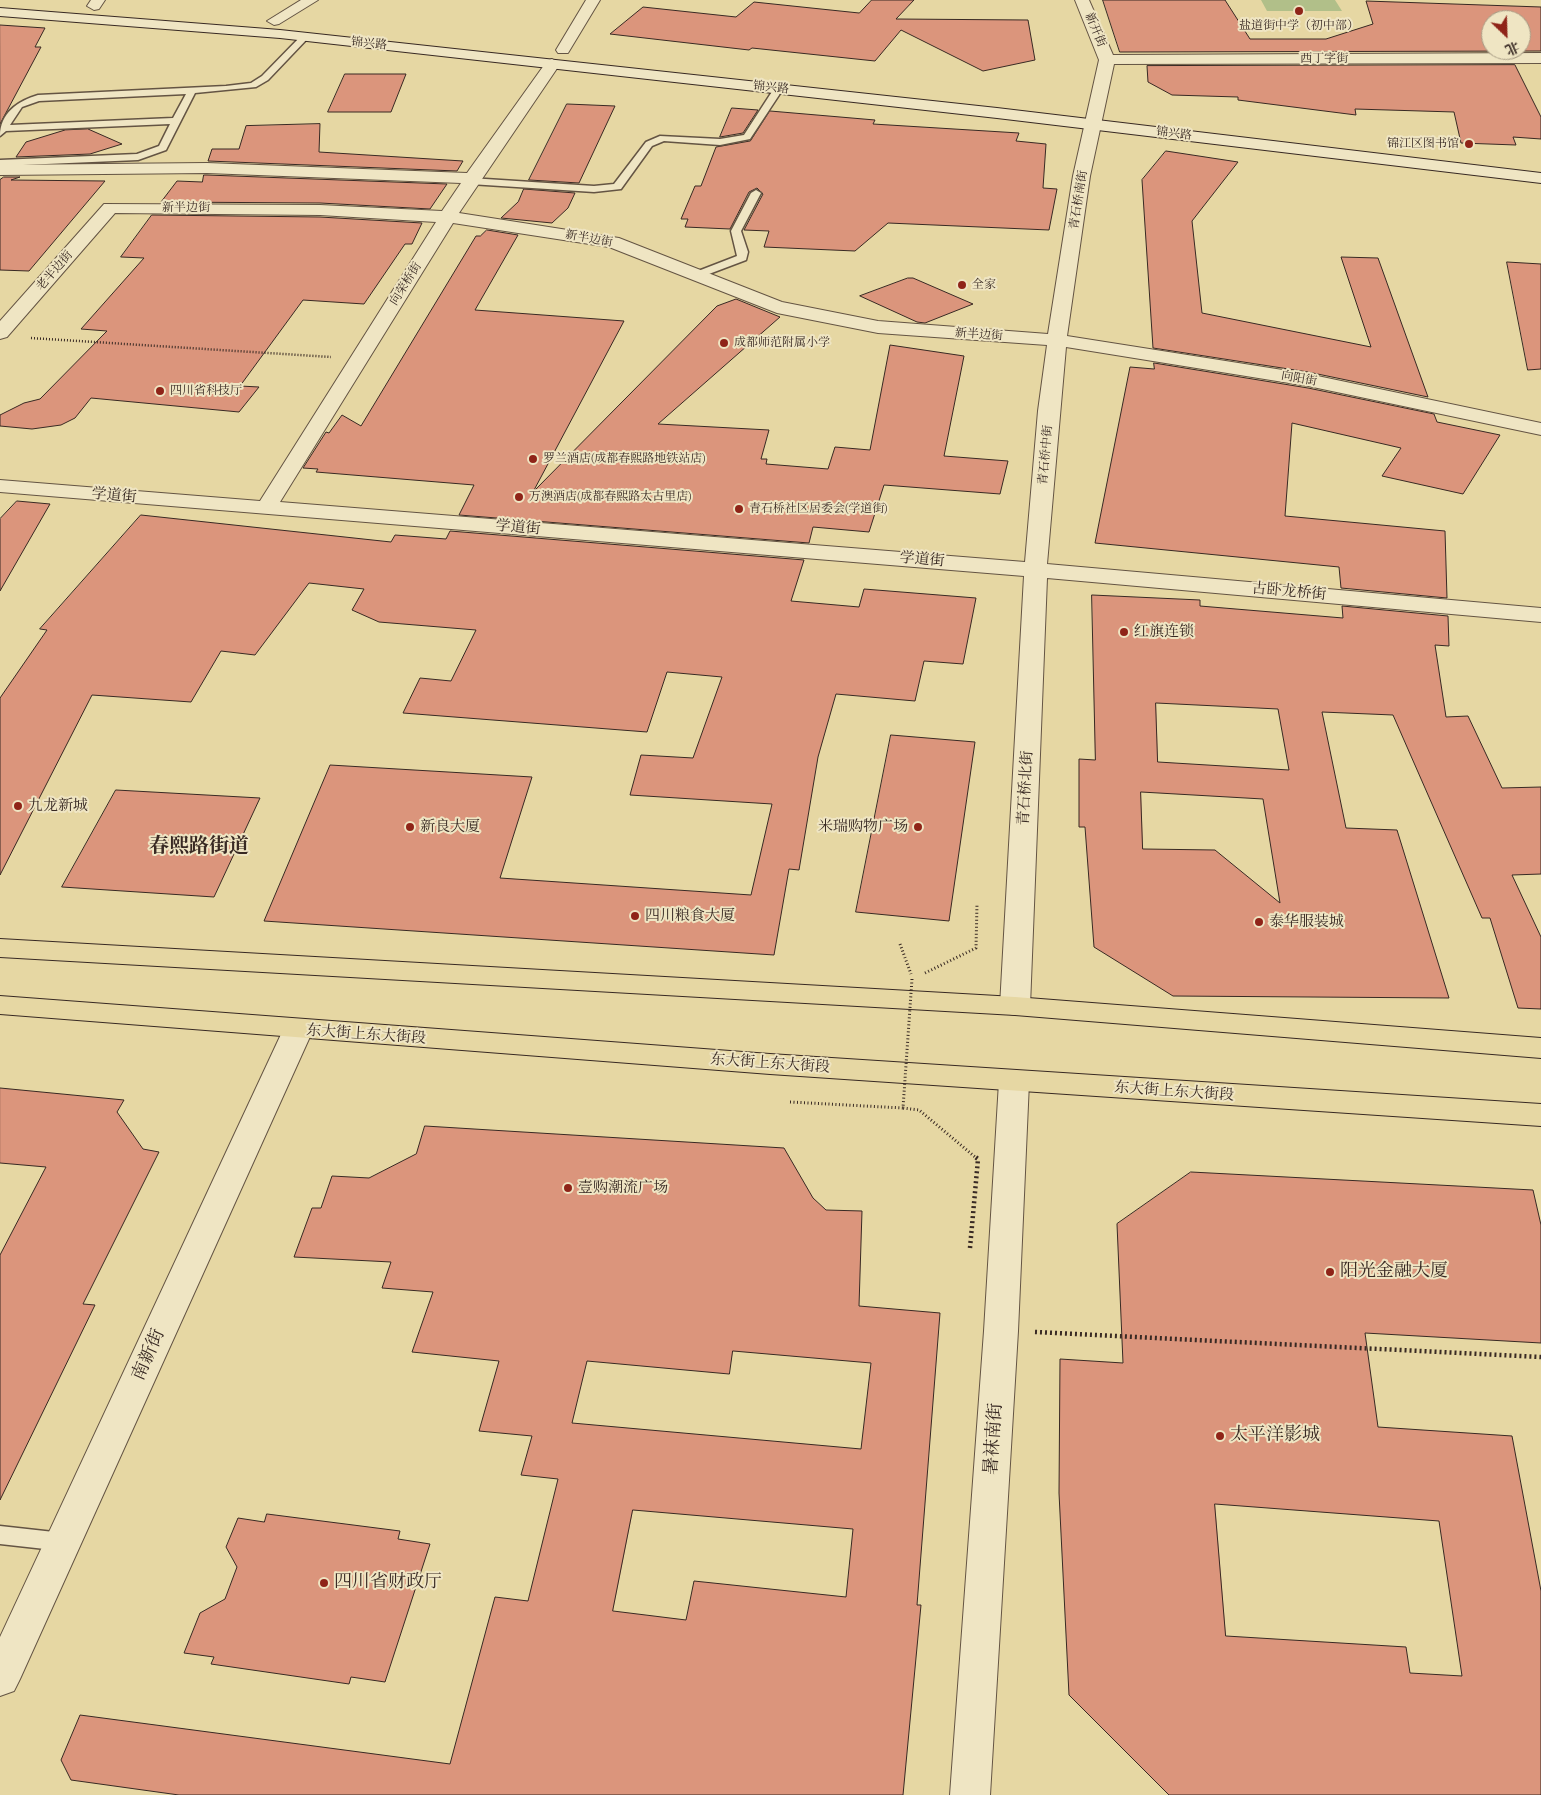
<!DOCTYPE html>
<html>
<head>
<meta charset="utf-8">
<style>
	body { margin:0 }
	#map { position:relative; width:1541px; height:1795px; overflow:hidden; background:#e6d7a3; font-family:"IM FELL French Canon","Noto Serif SC",serif }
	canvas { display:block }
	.north { position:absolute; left:1481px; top:10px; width:50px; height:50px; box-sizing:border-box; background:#efe5c3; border:1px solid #a69a83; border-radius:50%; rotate:156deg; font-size:14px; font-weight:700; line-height:20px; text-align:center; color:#382923 }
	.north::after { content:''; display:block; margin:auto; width:18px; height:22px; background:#8f2418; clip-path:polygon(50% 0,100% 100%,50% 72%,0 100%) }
</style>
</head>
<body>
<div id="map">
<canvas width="1541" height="1795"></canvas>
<div class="north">北</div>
</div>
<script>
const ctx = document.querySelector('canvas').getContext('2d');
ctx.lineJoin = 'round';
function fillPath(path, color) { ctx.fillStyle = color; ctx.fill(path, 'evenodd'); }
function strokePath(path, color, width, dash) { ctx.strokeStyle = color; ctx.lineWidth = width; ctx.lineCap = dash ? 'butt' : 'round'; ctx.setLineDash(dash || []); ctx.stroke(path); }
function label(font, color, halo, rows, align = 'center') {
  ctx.font = font + ' "IM FELL French Canon","Noto Serif SC",serif'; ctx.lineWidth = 4; ctx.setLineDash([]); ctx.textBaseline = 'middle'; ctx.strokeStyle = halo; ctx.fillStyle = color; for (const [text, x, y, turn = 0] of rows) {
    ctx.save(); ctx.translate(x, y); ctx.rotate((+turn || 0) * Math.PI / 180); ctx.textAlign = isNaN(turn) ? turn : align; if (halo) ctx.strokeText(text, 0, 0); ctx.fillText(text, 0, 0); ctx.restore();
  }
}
fillPath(new Path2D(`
	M1261 0H1335L1342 11H1267Z`), '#b1bf89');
const building = new Path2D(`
	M872 0H914L896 19 1028 20 1035 60 983 71 901 30 875 61 752 48 749 50 610 34 643 7 736 17 754 2 859 13Z
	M1103 0H1225L1250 39H1326L1373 24 1366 1 1541 7V51L1120 52ZM1491 20H1521V50H1491Z
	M0 25 45 28 35 47H41L0 124Z
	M1515 65 1541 117V139L1513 137 1516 145 1461 143 1454 112 1355 109 1356 115 1238 100V97L1172 95 1148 82 1147 66Z
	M345 74H406L391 112H328Z
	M567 104 615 106 579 183 529 180Z
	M732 108 758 110 743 133 720 137Z
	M770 111 875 120 873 124 1019 133 1016 141 1046 144 1043 188 1057 189 1049 230 888 223 855 251 764 247 769 231 744 230 763 194 757 188 749 192 730 229 685 227 688 219H681L695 186H701L716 147 750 141Z
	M320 124 319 152 463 161 457 171 208 161 212 149H239L246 126Z
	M88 129 122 144 90 154 16 157 26 142 65 130Z
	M1166 151 1238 162 1192 221 1202 313 1371 347 1341 257 1378 258 1428 397 1308 372 1153 348 1142 180Z
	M204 175H207L447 184 430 209 320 203 161 202 177 181 202 182Z
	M4 177H20L11 180 105 181 29 271 0 270V180Z
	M524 189 575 193 568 208 552 223 501 218 518 202Z
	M152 215 320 217 422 223 412 244H405L364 304 303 300 240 386 259 387 239 412 91 398 75 418 61 425 32 429 0 426V415L24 403 40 399 107 331 81 329 144 258 121 257Z
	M487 230 518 235 475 310 624 321 533 492 717 306 736 299 780 317 658 424 769 430 761 459H767L766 464 828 469 835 447 870 450 890 345 964 356 944 456 1008 461 1000 494 884 485 869 532 813 527 809 543 459 515 474 485 316 472 318 469 303 468 326 432 329 433 342 415 361 426 476 236H480Z
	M1507 262 1541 264V369L1528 370Z
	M908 278H913L973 304 925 323 917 322 860 296Z
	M1154 363 1308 388 1434 414 1437 422 1500 435 1463 494 1382 476 1401 448 1292 423 1285 516 1445 531 1447 598 1341 588 1339 567 1095 543 1130 367 1154 369Z
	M17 501 50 504 0 591V519Z
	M141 515 391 542 395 535 446 539 450 531 804 560 791 601 859 607 864 589 976 598 963 664 924 661 915 701 836 694 818 757 799 870 789 869 774 955 264 921 330 765 532 777 500 878 751 895 772 804 630 795 641 755 693 758 722 677 667 672 647 732 403 713 420 678 451 681 476 630 379 622 352 610 364 589 309 583 255 655 221 651 191 702 92 695 0 875V698L47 630 40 629Z
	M1092 595 1200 600V606L1343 618 1342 606 1448 616 1449 646 1435 645 1446 717 1468 716 1502 788 1541 787V874L1512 875 1541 937V1009L1518 1008 1490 918H1482L1393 715 1322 712 1346 828 1397 830 1449 998 1173 996 1094 947 1085 827H1079V759L1095 760ZM1156 703 1278 709 1289 770 1158 762ZM1141 792 1263 799 1280 903 1215 850 1143 849Z
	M891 735 975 742 949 921 856 912Z
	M116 790 260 798 214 897 62 887Z
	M0 1088 124 1100 117 1112 143 1149 159 1152 83 1304 95 1305 0 1500V1255L46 1167 0 1163Z
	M425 1126 784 1148 813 1198 826 1210 862 1211 859 1306 940 1313 917 1605H921L903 1795H179L71 1780 61 1760 80 1715 450 1764 495 1597 528 1601 558 1479 521 1475 532 1436 479 1431 499 1361 412 1352 433 1292 382 1288 391 1262 294 1257 312 1208H321L332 1176 369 1178 416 1154ZM733 1351 871 1363 861 1449 572 1423 587 1361 729 1374ZM633 1510 853 1529 846 1597 694 1581 686 1620 613 1611Z
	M1191 1172 1533 1190 1541 1225V1343L1365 1333 1378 1427 1512 1436 1541 1591V1795H1169L1069 1695 1059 1493 1060 1359 1123 1363 1117 1224ZM1215 1504 1439 1521 1462 1676 1410 1673 1406 1647 1226 1636Z
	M267 1514 400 1531 398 1539 430 1544 385 1682 351 1677 349 1684 211 1664 214 1657 184 1653 200 1613 225 1599 237 1567 226 1547 238 1518 264 1522Z`);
fillPath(building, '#db957c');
strokePath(building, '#382923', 1);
const service = new Path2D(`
	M302 35 309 37 268 80 256 87 195 93 166 150 138 160 0 166V160L137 154 159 146 170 124 6 131 0 136C0 113 18 101 38 95L226 86 251 83 262 76ZM186 94 173 118 10 125 22 107 39 101Z
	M778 86 783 89 750 139 720 145 664 141 652 146 621 189 594 192 470 184 465 181 470 178 594 186 614 184 646 142 660 136 720 139 744 135 775 87Z
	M756 190 761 193 741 231 748 252 746 260 701 277H693V273L737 256 731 231 751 193Z
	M0 1526 63 1533 71 1536 74 1542 71 1548 63 1551 0 1544Z`);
const minor = new Path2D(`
	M91 0H105L99 9 94 10 87 6Z
	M301 0H318L279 24 274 25 267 21Z
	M586 0H600L568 53H558L556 50Z
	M1075 0H1089L1113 55 1541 53V63L1114 64 1090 176 1067 336 1308 374 1541 423V435L1308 386 1066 347 1047 564 1541 608V622L1047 578 1030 1006 1025 1013 1015 1015 1005 1013 1000 1006 1024 576 0 492V480L260 501 436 222 320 215 115 213 7 337 0 339V321L104 204 320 205 442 211 461 183 207 173 0 175V165L207 163 467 173 547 61 552 59 560 64 459 213 619 238 782 302 878 321 1048 334 1073 176 1099 60ZM453 223 609 247 777 313 878 333 1047 345 1038 411 1025 562 280 502Z
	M298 1020 308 1023 313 1030 20 1679 14 1691 0 1696V1637L283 1030 288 1023Z
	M1014 1072 1025 1075 1029 1082 1018 1331 990 1795H950L984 1331 999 1082 1003 1075Z`);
const secondary = new Path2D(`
	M0 8 280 30 997 108 1541 173V183L997 118 280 38 0 16Z`);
const primary = new Path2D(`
	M0 939 1015 997 1541 1038V1058L1015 1015 0 957Z
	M0 996 770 1054 1541 1104V1126L770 1074 0 1014Z`);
strokePath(service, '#645443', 3);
strokePath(minor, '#645443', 2);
strokePath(secondary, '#382923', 2);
strokePath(primary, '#382923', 2);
strokePath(new Path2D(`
	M31 338 331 357`), '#382923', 2.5, [1, 2]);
strokePath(new Path2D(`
	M900 944 911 974
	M925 973 976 948 977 904
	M790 1102 903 1108`), '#382923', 3, [1, 2.5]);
strokePath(new Path2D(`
	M1035 1332 1541 1357`), '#382923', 4.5, [2, 3]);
fillPath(service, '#efe5c3');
fillPath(minor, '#efe5c3');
fillPath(secondary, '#efe5c3');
fillPath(primary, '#e6d7a3');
strokePath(new Path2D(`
	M912 979 903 1108 919 1110 975 1157`), '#382923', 3, [1, 2.5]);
strokePath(new Path2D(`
	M970 1248 978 1159 974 1156`), '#382923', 4.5, [2, 3]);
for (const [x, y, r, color] of [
	[1299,11,5,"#8f2418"],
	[1469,144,5,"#8f2418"],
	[962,285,5,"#8f2418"],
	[724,343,5,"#8f2418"],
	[160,391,5,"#8f2418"],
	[533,459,5,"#8f2418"],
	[519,497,5,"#8f2418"],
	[739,509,5,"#8f2418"],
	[1124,632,5,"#8f2418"],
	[18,806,5,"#8f2418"],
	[410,827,5,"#8f2418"],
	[918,827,5,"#8f2418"],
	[635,916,5,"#8f2418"],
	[1259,922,5,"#8f2418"],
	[568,1188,5,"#8f2418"],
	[1330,1272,5,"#8f2418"],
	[1220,1436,5,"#8f2418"],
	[324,1583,5,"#8f2418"]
]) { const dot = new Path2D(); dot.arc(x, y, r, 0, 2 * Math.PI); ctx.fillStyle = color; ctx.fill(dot); strokePath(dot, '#efe5c3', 2); }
label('12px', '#382923', '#efe5c3', [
	["盐道街中学（初中部）",1299,26,"center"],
	["锦江区图书馆",1459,144,"right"],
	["全家",972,285],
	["成都师范附属小学",734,343],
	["四川省科技厅",170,391],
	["罗兰酒店(成都春熙路地铁站店)",543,459],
	["万澳酒店(成都春熙路太古里店)",529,497],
	["青石桥社区居委会(学道街)",749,509]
], 'left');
label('12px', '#382923', '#efe5c3', [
	["新开街",1095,30,67],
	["锦兴路",369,44,6],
	["西丁字街",1324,59],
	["锦兴路",771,88,6],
	["锦兴路",1174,134,7],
	["青石桥南街",1079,200,-81],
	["新半边街",186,208],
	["新半边街",589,239,10],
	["老半边街",55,271,-49],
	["向荣桥街",406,284,-58],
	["新半边街",979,335,4],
	["向阳街",1299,379,10],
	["青石桥中街",1046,455,-85]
]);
label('15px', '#382923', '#efe5c3', [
	["学道街",114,496,5],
	["学道街",518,528,5],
	["学道街",922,560,5],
	["古卧龙桥街",1289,592,5],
	["青石桥北街",1026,788,-87],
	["东大街上东大街段",366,1035,4],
	["东大街上东大街段",770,1064,4],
	["东大街上东大街段",1174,1092,4]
]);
label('15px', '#382923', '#efe5c3', [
	["红旗连锁",1134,632],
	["九龙新城",28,806],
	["新良大厦",420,827],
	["米瑞购物广场",908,827,"right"],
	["四川粮食大厦",645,916],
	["泰华服装城",1269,922],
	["壹购潮流广场",578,1188]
], 'left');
label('18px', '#382923', '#efe5c3', [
	["阳光金融大厦",1340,1272],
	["太平洋影城",1230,1436],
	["四川省财政厅",334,1583]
], 'left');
label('18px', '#382923', '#efe5c3', [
	["南新街",149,1355,-66],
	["暑袜南街",994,1439,-86]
]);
label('bold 20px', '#382923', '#efe5c3', [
	["春熙路街道",199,847]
]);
</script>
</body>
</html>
